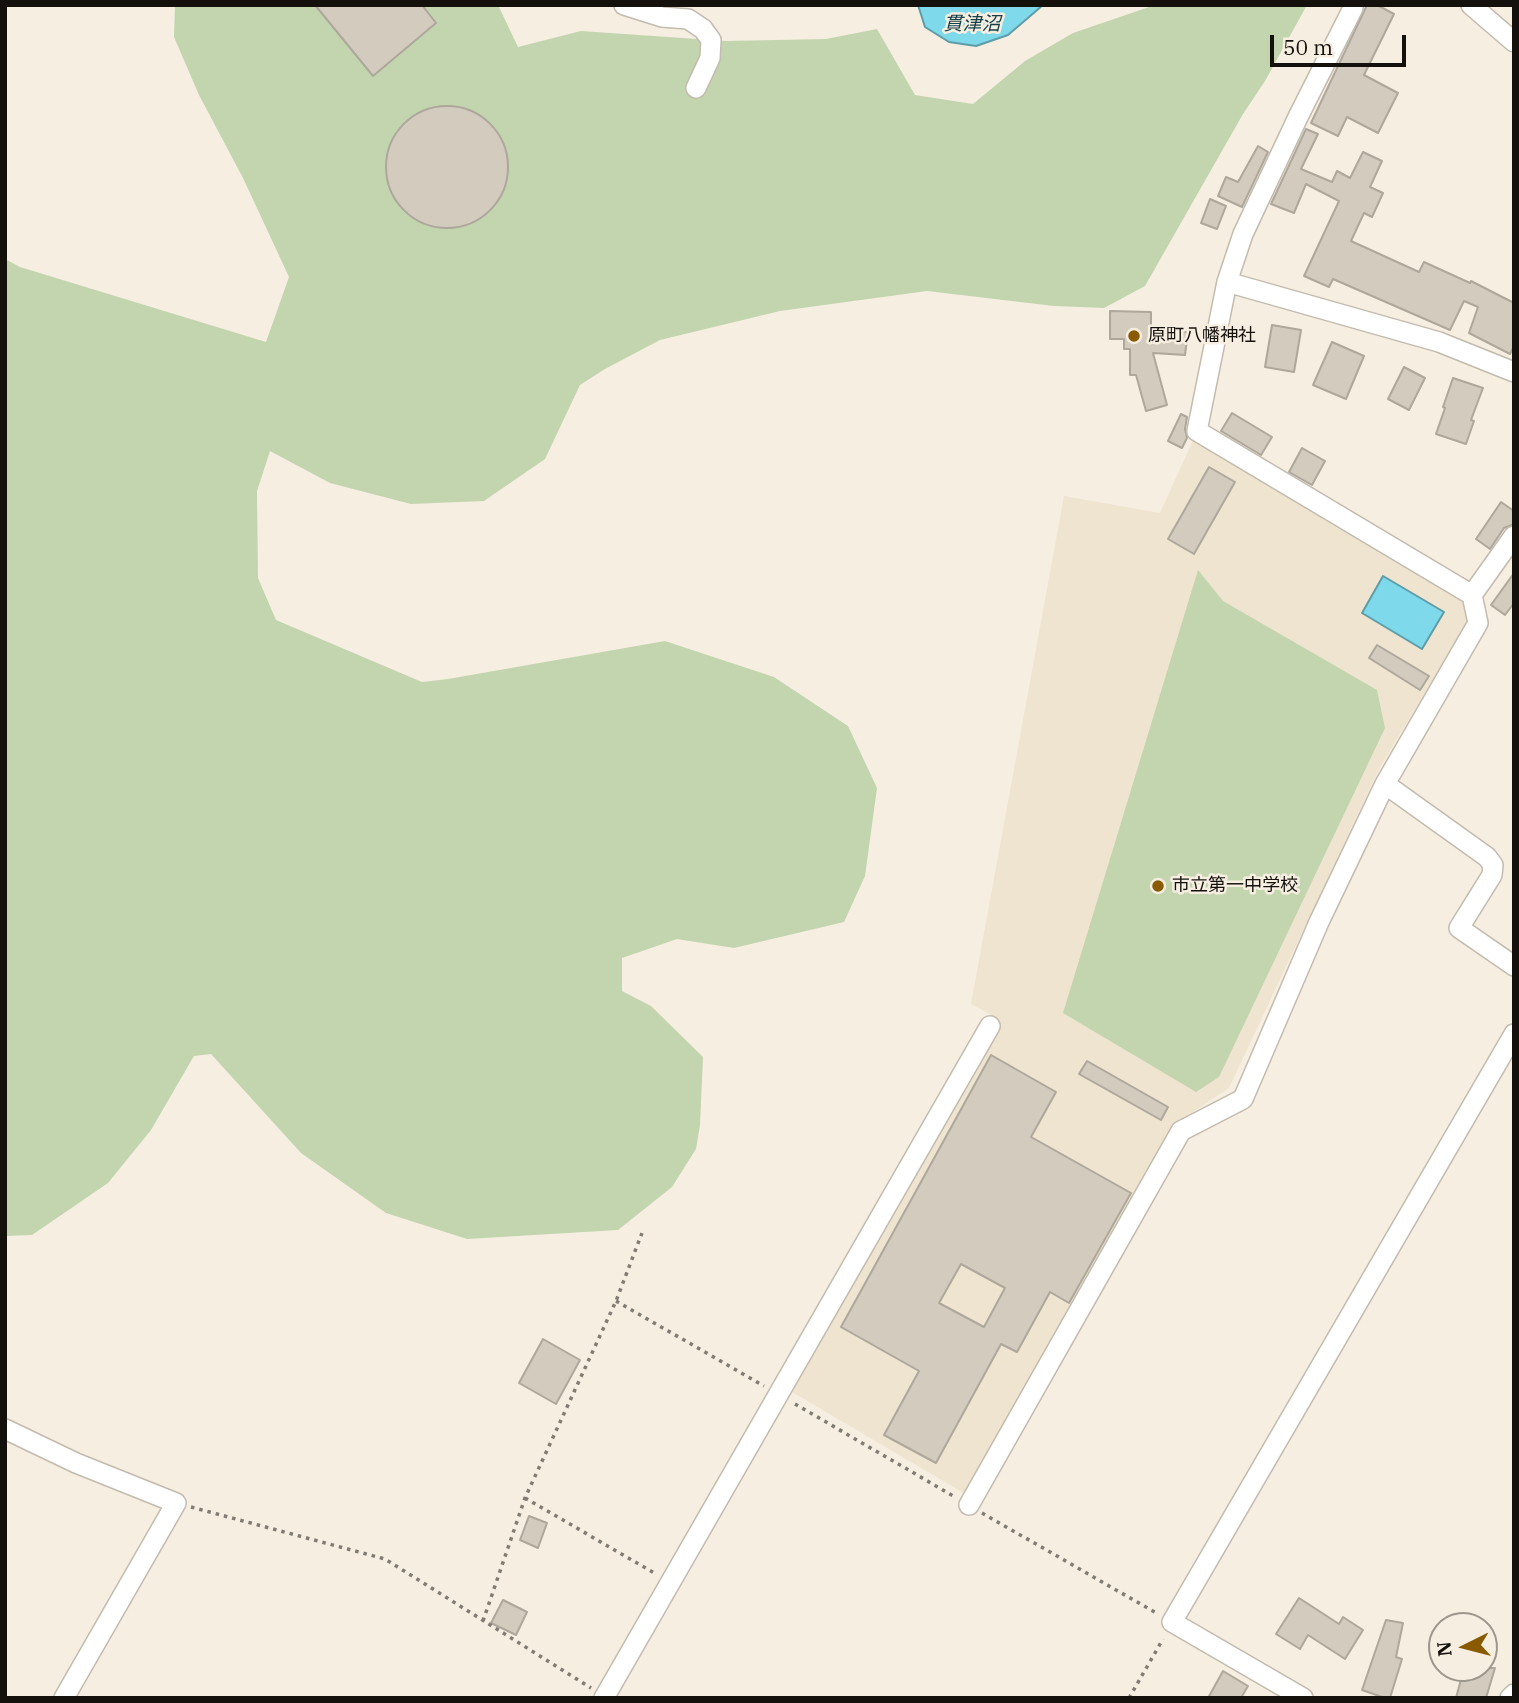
<!DOCTYPE html>
<html>
<head>
<meta charset="utf-8">
<style>
	body { margin:0 }
	#map { position:relative; width:1519px; height:1703px; overflow:hidden; background:#f6eee1; font-family:"IBM Plex Serif",serif }
	canvas { display:block }
	.frame { position:absolute; inset:0; border:7px solid #14110d; pointer-events:none }
	.north { position:absolute; left:1428px; top:1612px; width:70px; height:70px; box-sizing:border-box; background:#f6eee1; border:2px solid #9c968c; border-radius:50%; rotate:264deg; font-size:19px; font-weight:700; line-height:28px; text-align:center; color:#14110d }
	.north::after { content:''; display:block; margin:auto; width:24px; height:32px; background:#8a5a00; clip-path:polygon(50% 0,100% 100%,50% 72%,0 100%) }
	.scale { position:absolute; left:1270px; top:35px; width:136px; height:32px; box-sizing:border-box; border:4px solid #14110d; border-top:0; padding-left:9px; font-size:21px; line-height:24px; white-space:nowrap; color:#14110d; -webkit-text-stroke:5px #f6eee1; paint-order:stroke }
</style>
</head>
<body>
<div id="map">
<canvas width="1519" height="1703"></canvas>
<div class="frame"></div>
<div class="north">N</div>
<div class="scale">50 m</div>
</div>
<script>
const ctx = document.querySelector('canvas').getContext('2d');
ctx.lineJoin = 'round';
function fillPath(path, color) { ctx.fillStyle = color; ctx.fill(path, 'evenodd'); }
function strokePath(path, color, width, dash) { ctx.strokeStyle = color; ctx.lineWidth = width; ctx.lineCap = dash ? 'butt' : 'round'; ctx.setLineDash(dash || []); ctx.stroke(path); }
function label(font, color, halo, rows, align = 'center') {
  ctx.font = font + ' "IBM Plex Serif","Noto Sans JP",serif'; ctx.lineWidth = 5; ctx.setLineDash([]); ctx.textBaseline = 'middle'; ctx.strokeStyle = halo; ctx.fillStyle = color; for (const [text, x, y, turn = 0] of rows) {
    ctx.save(); ctx.translate(x, y); ctx.rotate((+turn || 0) * Math.PI / 180); ctx.textAlign = isNaN(turn) ? turn : align; if (halo) ctx.strokeText(text, 0, 0); ctx.fillText(text, 0, 0); ctx.restore();
  }
}
fillPath(new Path2D(`
	M1195 436 1464 599 1468 621 1379 769 1229 1088 1178 1122 967 1495 792 1392 999 1019 971 1004 1064 496 1160 513Z`), '#efe4d0');
fillPath(new Path2D(`
	M175 5H498L518 47 581 31 726 41 826 39 877 29 915 95 973 104 1025 61 1073 33 1155 5H1307L1265 81 1243 114 1145 286 1104 308 1054 306 927 291 780 311 660 340 605 369 580 385 545 459 484 501 411 504 330 483 270 451 257 491 258 578 276 620 422 682 448 679 665 641 774 677 848 726 877 788 865 876 844 922 734 948 677 939 622 958V991L651 1006 703 1057 700 1125 696 1149 672 1187 618 1230 467 1239 386 1213 301 1153 211 1054 194 1056 151 1130 108 1183 32 1235 5 1236V259L20 267 266 342 289 277 243 178 199 95 174 37Z
	M1198 570 1223 601 1377 690 1385 728 1219 1077 1196 1092 1063 1013Z`), '#c3d5af');
const water = new Path2D(`
	M918 5H1043L1008 35 976 46 949 42 925 27Z
	M1383 576 1444 612 1422 649 1362 613Z`);
fillPath(water, '#7ed9eb');
strokePath(water, '#5e9da8', 2);
const building = new Path2D(`
	M315 5H422L436 23 373 76Z
	M1367 5H1377L1394 14 1364 75 1398 93 1378 133 1347 117 1338 136 1311 123Z
	M386 167a61 61 0 1 1 122 0a61 61 0 1 1-122 0Z
	M1306 129 1318 134 1301 169 1332 182 1337 171 1350 178 1363 152 1382 161 1370 187 1383 193 1372 217 1364 213 1351 241 1419 272 1424 262 1470 283 1471 281 1514 303V346L1510 354 1469 333 1478 307 1464 301 1450 330 1333 279 1329 287 1304 276 1339 201 1306 184 1294 213 1271 204Z
	M1258 146 1268 152 1242 207 1218 196 1226 177 1238 182Z
	M1210 199 1226 206 1217 229 1201 223Z
	M1110 311 1151 312V329L1188 332 1185 355 1153 353 1167 405 1146 411 1136 375H1130V349H1124V339H1110Z
	M1272 325 1301 330 1294 372 1265 367Z
	M1332 342 1364 356 1346 399 1313 385Z
	M1404 367 1425 378 1409 410 1388 399Z
	M1453 378 1483 388 1471 420 1474 421 1466 444 1436 434 1445 408 1443 407Z
	M1232 413 1272 437 1261 455 1221 431Z
	M1181 414 1187 417 1185 429 1187 438 1182 448 1168 441Z
	M1302 448 1325 461 1312 485 1289 472Z
	M1209 467 1235 482 1194 554 1168 539Z
	M1501 502 1514 511V524L1504 528 1490 549 1476 539Z
	M1514 573V603L1505 615 1491 605Z
	M1377 645 1429 676 1420 690 1369 658Z
	M991 1055 1056 1092 1031 1137 1131 1193 1069 1303 1050 1292 1017 1352 1001 1344 936 1463 884 1435 919 1371 841 1327ZM961 1264 1005 1288 984 1327 939 1303Z
	M1087 1061 1168 1107 1161 1120 1079 1074Z
	M543 1339 580 1360 556 1404 519 1383Z
	M529 1516 547 1523 538 1548 520 1540Z
	M1299 1598 1339 1624 1343 1617 1363 1630 1345 1659 1308 1635 1300 1649 1276 1634Z
	M503 1600 527 1612 516 1635 491 1623Z
	M1386 1620 1403 1623 1396 1657 1402 1659 1390 1698H1385L1362 1690Z
	M1464 1668H1495L1486 1698H1456Z
	M1223 1671 1248 1686 1241 1698H1208Z`);
fillPath(building, '#d2cbbe');
strokePath(building, '#aea79b', 2);
const minor = new Path2D(`
	M624 5 662 17 688 19 703 29 711 40 710 58 696 88
	M1353 5V8L1299 115 1243 234 1227 282 1197 431 1472 595
	M1471 5 1514 42
	M1227 282 1439 342 1514 372
	M1514 536 1472 595 1478 623 1385 784 1487 857 1493 865 1492 875 1459 928 1514 966
	M5 1429 76 1463 176 1503 64 1698
	M969 1505 1181 1131 1243 1099 1319 922 1385 784
	M604 1698 990 1026
	M1303 1698 1172 1622 1514 1034
	M1510 1698 1514 1694`);
strokePath(minor, '#c2bbae', 22);
strokePath(new Path2D(`
	M616 1301 764 1386
	M795 1404 955 1497
	M525 1498 656 1574
	M191 1507 385 1559 591 1688
	M982 1513 1158 1614
	M483 1621 525 1498 616 1301 642 1233
	M1129 1698 1163 1639`), '#817c73', 3.5, [3.5, 5]);
strokePath(minor, '#fff', 19);
for (const [x, y, r, color] of [
	[1134,336,7,"#8a5a00"],
	[1158,886,7,"#8a5a00"]
]) { const dot = new Path2D(); dot.arc(x, y, r, 0, 2 * Math.PI); ctx.fillStyle = color; ctx.fill(dot); strokePath(dot, '#f6eee1', 2.5); }
label('18px', '#14110d', '#f6eee1', [
	["原町八幡神社",1148,336],
	["市立第一中学校",1172,886]
], 'left');
label('italic 19px', '#154048', '#f6eee1', [
	["貫津沼",972,25]
]);
</script>
</body>
</html>
